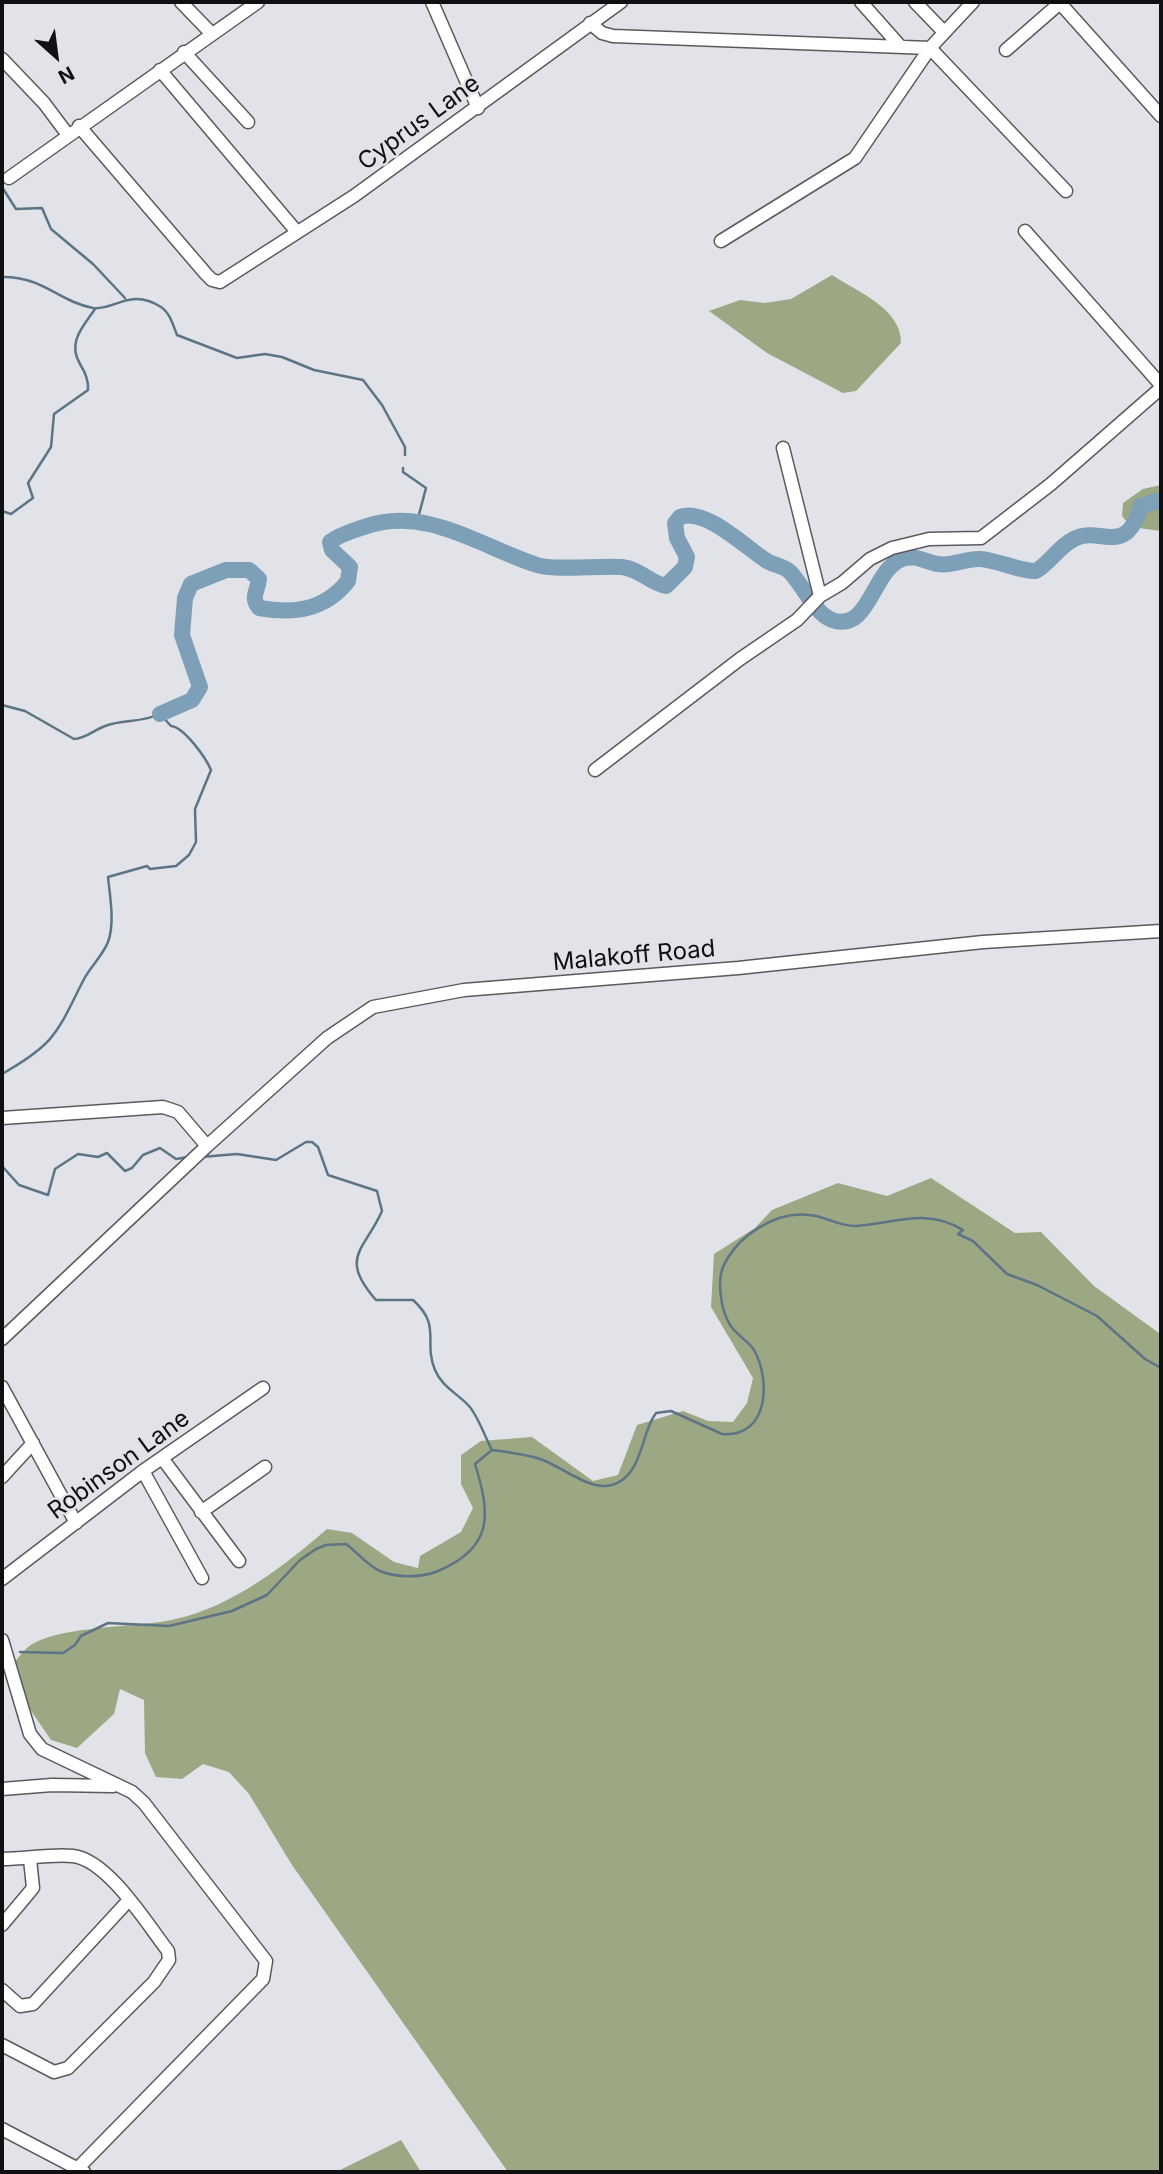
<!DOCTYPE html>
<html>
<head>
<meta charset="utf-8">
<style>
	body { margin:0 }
	#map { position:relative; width:1163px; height:2174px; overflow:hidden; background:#e2e3e8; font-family:Inter,sans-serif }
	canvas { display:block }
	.frame { position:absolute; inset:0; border:4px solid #0f1011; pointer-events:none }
	.north { position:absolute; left:21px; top:21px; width:70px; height:70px; -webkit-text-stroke:5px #e2e3e8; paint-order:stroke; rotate:152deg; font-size:19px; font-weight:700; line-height:28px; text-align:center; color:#0f1011 }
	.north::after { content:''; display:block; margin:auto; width:24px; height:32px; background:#0f1011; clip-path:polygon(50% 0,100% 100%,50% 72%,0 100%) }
</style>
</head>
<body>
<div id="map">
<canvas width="1163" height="2174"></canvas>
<div class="frame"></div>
<div class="north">N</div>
</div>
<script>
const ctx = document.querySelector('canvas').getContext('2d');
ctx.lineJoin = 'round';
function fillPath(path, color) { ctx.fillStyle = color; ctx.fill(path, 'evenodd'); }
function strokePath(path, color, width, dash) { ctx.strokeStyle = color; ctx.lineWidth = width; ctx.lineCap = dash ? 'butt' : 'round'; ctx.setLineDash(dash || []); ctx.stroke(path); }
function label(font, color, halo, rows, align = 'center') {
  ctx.font = font + ' Inter,sans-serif'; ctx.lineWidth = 5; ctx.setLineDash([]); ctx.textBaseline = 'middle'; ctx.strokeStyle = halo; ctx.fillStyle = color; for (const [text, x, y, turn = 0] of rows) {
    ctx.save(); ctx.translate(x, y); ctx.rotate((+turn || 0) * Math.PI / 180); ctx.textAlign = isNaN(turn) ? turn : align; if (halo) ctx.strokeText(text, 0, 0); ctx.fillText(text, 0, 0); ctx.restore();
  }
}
fillPath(new Path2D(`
	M832 275C858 292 902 309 901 343L856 391 843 393 767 353 709 311 740 300 765 303 791 299Z
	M1161 485V531L1131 527 1122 516 1123 503 1143 489Z
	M931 1178 1015 1233 1041 1232 1094 1286 1159 1333 1161 2172H508L292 1865 249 1794 229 1772 203 1764 182 1779 156 1777 145 1753 144 1700 120 1689 114 1714 77 1748 51 1740 21 1696 11 1667C16 1661 22 1652 28 1647 57 1625 138 1628 176 1619 233 1606 284 1566 327 1529L352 1533 394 1562 418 1568 420 1556 461 1532 473 1508 461 1484V1455L481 1441 532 1437 593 1481 618 1475 637 1425 683 1411 708 1421 733 1422 747 1403 753 1378 711 1307 714 1254 755 1228 772 1210 838 1183 887 1196Z
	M401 2140 421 2172H336Z`), '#9ca783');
strokePath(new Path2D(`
	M2 187 16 209 42 208 51 229 93 264 125 298
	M2 277C42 276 60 302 93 308 114 311 130 287 161 307 170 313 173 325 177 335L237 358 265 354 282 357 314 370 363 380 382 405 405 447V455
	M403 468V472L426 488 417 522
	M2 511 11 514 33 498 28 483 51 447 54 414 88 390C89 380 85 372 80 364 67 342 83 327 95 309
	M2 705 25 711 74 739C85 739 94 730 105 726 123 719 142 723 160 714L171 726C184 727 206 758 211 770L195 809 196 842 189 855 176 866 150 869 147 866 108 877C110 897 115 923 108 942 103 955 91 966 84 979 57 1032 57 1043 2 1074
	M201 1157 237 1154 276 1160 306 1142H312L318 1147 328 1175 377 1191 382 1211C365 1250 338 1257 376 1300H413C442 1326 423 1341 435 1370 442 1387 457 1393 469 1406 478 1416 485 1437 492 1450
	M2 1166 19 1185 48 1195 55 1169 78 1154 98 1157 107 1153 125 1171 132 1168 143 1155 160 1148 176 1159 188 1157
	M20 1652 63 1653 75 1645 81 1636 108 1623 169 1626 232 1611 267 1595 300 1560 316 1549 326 1545 346 1544C357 1552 367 1565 380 1571 397 1578 422 1578 438 1571 493 1548 491 1515 475 1464L492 1450C508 1452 524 1454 540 1459 568 1468 604 1507 631 1471 644 1453 643 1431 656 1413L671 1411 722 1434C769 1438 771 1380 754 1350 748 1340 734 1334 729 1323 721 1309 717 1282 723 1267 737 1236 775 1211 809 1215 825 1216 838 1226 855 1226 893 1224 927 1207 963 1230L958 1234 973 1241 1007 1274 1037 1285 1097 1316 1145 1359 1161 1368`), '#5c7485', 2.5);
strokePath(new Path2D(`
	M160 714 192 700 200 687 182 635 185 598 191 584 226 570H249L259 579C258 591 250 597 259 608 293 614 324 611 348 581L350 567 332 550 330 542C340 534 353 531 364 527 426 505 481 547 537 565 557 571 599 565 622 567 640 569 650 583 666 586L685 567 687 557 677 538 675 523 680 517C705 507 745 547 767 561 774 565 784 566 790 572 803 585 815 614 832 620 870 633 872 570 902 559 916 554 925 562 938 564 951 567 966 558 980 559 998 560 1021 572 1036 571 1051 562 1058 547 1074 539 1101 525 1125 559 1141 506L1161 500`), '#7d9fb7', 16);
const minor = new Path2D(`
	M181 2 211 33
	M432 2 478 108
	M861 2 900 46
	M915 2 944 32
	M1059 2 1161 116
	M590 23 602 33 613 36 930 48 1066 191
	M1006 50 1060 3
	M184 52 248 122
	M2 59 44 103 68 135
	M160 70 297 232
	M79 126 206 274 212 280 220 282 354 196 621 2
	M9 178 258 2
	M1025 231 1161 385
	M721 241 855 158 930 48 973 2
	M820 596 842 583 870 559 892 548 929 539 981 538 1051 484 1161 388
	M595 770 740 659 797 620 820 596 783 448
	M2 1118 163 1107 178 1112 207 1146
	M2 1339 207 1146 327 1038 373 1007 464 990 738 968 983 942 1161 931
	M2 1387 76 1523
	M162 1458 239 1561
	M143 1471 202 1578
	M2 1477 33 1443
	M201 1512 265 1467
	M2 1579 143 1471 263 1388
	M2 1640 30 1734 42 1749 132 1792 144 1803 266 1961 263 1979 78 2168
	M2 1789 52 1785 113 1786
	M2 1859C25 1859 50 1854 73 1856 108 1860 147 1924 168 1951L169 1960 154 1982 68 2068 54 2072 2 2045
	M2 1925 33 1888 30 1859
	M2 1990 20 2006 33 2004 129 1900
	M2 2129 84 2172`);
strokePath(minor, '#595a5f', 15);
strokePath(minor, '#fff', 12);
label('24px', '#0f1011', '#e2e3e8', [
	["Cyprus Lane",419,123,-36],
	["Malakoff Road",634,956,-5],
	["Robinson Lane",119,1465,-36]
]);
</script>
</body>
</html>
